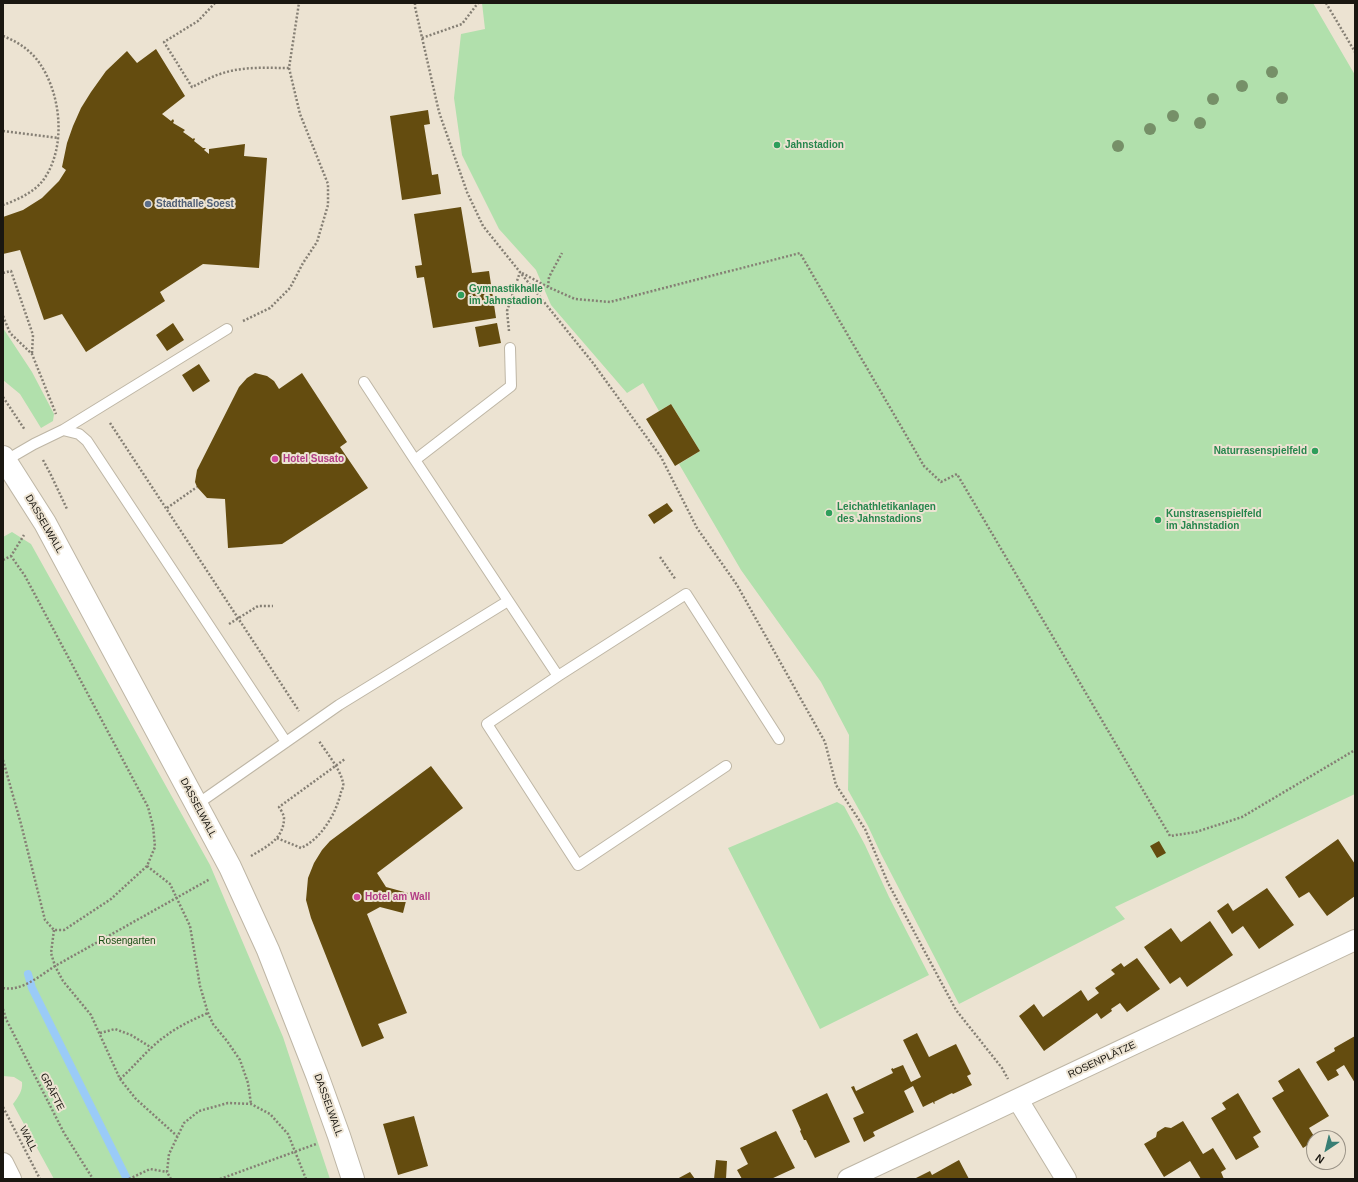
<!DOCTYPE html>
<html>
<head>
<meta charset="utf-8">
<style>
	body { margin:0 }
	#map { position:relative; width:1358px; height:1182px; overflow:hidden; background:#ece3d2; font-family:Helvetica,sans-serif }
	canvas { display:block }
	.frame { position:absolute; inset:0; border:4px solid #1a1711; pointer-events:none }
	.north { position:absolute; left:1306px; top:1130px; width:40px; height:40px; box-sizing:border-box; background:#ece3d2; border:1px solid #989185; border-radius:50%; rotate:215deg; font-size:11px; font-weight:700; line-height:16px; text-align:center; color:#1a1711 }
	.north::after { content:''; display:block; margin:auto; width:14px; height:18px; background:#387e74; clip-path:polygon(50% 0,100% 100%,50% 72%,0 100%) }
</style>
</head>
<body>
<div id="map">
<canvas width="1358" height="1182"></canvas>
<div class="frame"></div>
<div class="north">N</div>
</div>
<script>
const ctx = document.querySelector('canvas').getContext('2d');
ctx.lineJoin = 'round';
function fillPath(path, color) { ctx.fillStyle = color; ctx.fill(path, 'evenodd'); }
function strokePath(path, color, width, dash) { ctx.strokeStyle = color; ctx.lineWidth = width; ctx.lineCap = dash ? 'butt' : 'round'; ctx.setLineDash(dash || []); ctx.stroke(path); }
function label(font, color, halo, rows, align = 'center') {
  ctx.font = font + ' Helvetica,sans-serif'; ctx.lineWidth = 4; ctx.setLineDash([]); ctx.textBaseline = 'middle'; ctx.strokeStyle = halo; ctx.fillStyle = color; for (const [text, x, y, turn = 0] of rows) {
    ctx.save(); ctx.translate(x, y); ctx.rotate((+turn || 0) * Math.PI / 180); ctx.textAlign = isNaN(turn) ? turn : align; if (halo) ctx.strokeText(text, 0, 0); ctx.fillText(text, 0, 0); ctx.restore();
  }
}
fillPath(new Path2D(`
	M482 3H1313L1355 75V794L1115 907 1125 919 959 1004 881 854 868 826 848 790 849 735 821 682 741 570 679 464 700 451 671 404 659 411 643 383 627 393 551 305 536 270 499 229 462 155 454 98 461 34 485 29Z
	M3 328 32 372 54 414 53 421 41 428 20 394 3 380Z
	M12 532 31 544 210 865 283 1037 330 1179H54L13 1104C18 1097 23 1091 22 1082L14 1077 3 1076V537Z
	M837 802 844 806 865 845 889 897 929 975 820 1029 728 848Z`), '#b1e0ac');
strokePath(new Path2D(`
	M28 974 32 988 127 1179`), '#9acbf7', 8);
fillPath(new Path2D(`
	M156 49 185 96 162 114 171 121 173 119 174 121 173 123 185 130 183 132 193 139 194 138 195 139 194 141 203 148H206L204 150 209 154V149L245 144 244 156 267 158 259 268 203 264 160 292 165 301 86 352 62 314 44 320 20 250 3 254V217L23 210 42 198 59 181 66 170 62 167 67 143 73 126 81 108 91 92 106 71 127 51 137 63Z
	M428 110 430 124 424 125 432 175 438 174 441 194 402 200 390 116Z
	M461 207 472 273 489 271 496 318 433 328 424 277 417 278 415 266 422 265 414 214Z
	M173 323 184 340 167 351 156 335Z
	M497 323 501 343 479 347 475 327Z
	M199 364 210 381 193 392 182 375Z
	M255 373 267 376 274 381 279 389 302 373 347 442 340 447 368 488 282 544 228 548 225 499 207 498 197 487 195 482 197 470 239 387 247 378Z
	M671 404 700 451 675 466 646 419Z
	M667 503 673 511 654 524 648 515Z
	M431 766 463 808 377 873 386 887 408 893 403 913 380 907 367 914 407 1013 378 1024 384 1038 362 1047 311 918 306 900 308 878 314 863 322 850 330 841Z
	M1338 839 1355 864V896L1327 916 1309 892 1299 898 1285 877Z
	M1159 841 1166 853 1157 858 1150 846Z
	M1267 888 1294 925 1259 949 1243 926 1232 934 1217 911 1228 903 1233 911Z
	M1210 921 1233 955 1187 987 1180 977 1170 984 1144 947 1171 928 1181 942Z
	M1137 958 1160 989 1127 1012 1120 1003 1111 1009 1112 1011 1101 1019 1097 1013 1044 1051 1019 1016 1034 1004 1043 1017 1081 990 1088 1001 1099 993 1095 988 1115 974 1111 970 1121 963 1124 967Z
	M917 1033 929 1057 956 1044 971 1074 967 1076 972 1085 953 1094 952 1093 934 1102 935 1103 934 1104 933 1102 923 1107 913 1086 904 1091 914 1112 873 1132 875 1136 864 1142 853 1118 864 1113 851 1087 854 1086 856 1091 893 1073 891 1069 893 1068V1069L903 1065 911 1082 921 1077 903 1040Z
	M1355 1036V1083L1344 1065 1336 1070 1339 1075 1328 1081 1316 1062 1335 1051 1334 1048Z
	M1299 1068 1329 1116 1309 1128 1315 1138 1314 1141 1303 1148 1272 1098 1284 1091 1278 1081Z
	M827 1093 850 1142 815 1158 806 1140H804L800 1131 801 1130 792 1110Z
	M1238 1093 1261 1132 1253 1137 1259 1147 1236 1160 1211 1118 1226 1109 1222 1103Z
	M414 1116 428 1166 398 1175 383 1124Z
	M1183 1121 1203 1154 1213 1148 1226 1169 1221 1172 1224 1179H1201L1190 1161 1164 1177 1144 1144 1156 1137 1157 1132 1165 1127 1171 1128Z
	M776 1131 795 1168 771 1179H742L737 1170 748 1164 740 1148Z
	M716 1160 727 1161 726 1179H714Z
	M959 1160 969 1179H914L930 1171 932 1175Z
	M690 1172 695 1179H677Z`), '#644c0f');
const lane = new Path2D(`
	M510 348 511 386 415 460 558 676 487 724 578 865 726 766
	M364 382 415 460
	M63 430 79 434 87 441 286 742
	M3 462 34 444 63 430 227 329
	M558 676 686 594 779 739
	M196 805 339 705 508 601`);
const street = new Path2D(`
	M1018 1100 1066 1179
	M3 1163 11 1179
	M848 1179 1355 940`);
const secondary = new Path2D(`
	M3 457 45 523 230 867 268 950 317 1075 339 1136 353 1179`);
strokePath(lane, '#beb6a5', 12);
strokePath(street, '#beb6a5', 22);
strokePath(secondary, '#beb6a5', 24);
strokePath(new Path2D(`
	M215 3 198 21 164 42 192 87C201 83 210 77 220 74 243 66 266 68 289 68
	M415 3V7L439 112 467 192 483 226 593 363 661 457 697 528 737 585 825 742 836 785 865 829 888 883 956 1010 1002 1068 1008 1079
	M1326 3 1355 52
	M3 36C16 41 29 49 38 61 61 92 67 146 44 179 35 192 17 200 3 205
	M422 38 462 24 478 3
	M3 131 59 138
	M3 273 11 271 33 335 32 353
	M522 273 548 287 575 299 610 302 800 253 924 466 941 482 957 474 1170 836 1196 832 1242 817 1355 750
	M548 287 549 277 562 253
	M3 316 10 333 32 354 56 414
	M243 321 270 308 290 288 303 263 317 242 328 205V184L300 114 289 68 299 3
	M509 331 507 311 520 272
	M3 397 25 430
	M110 423 299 711
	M43 460 50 473 67 509
	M167 508 197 487
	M660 557 676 580
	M3 560 11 556 24 535
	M229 624 258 606H273
	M3 760 21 824 45 920 54 930H64L111 899 147 866 155 847 153 826 148 807 25 576 11 556
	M277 838 301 848C321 839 336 814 341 792 342 790 344 786 343 783 341 770 326 752 319 741
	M251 856C266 847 284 839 284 818 284 815 281 810 279 807L345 759
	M147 866 170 884 190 926 200 986 208 1013 213 1024 227 1041 240 1060 248 1083 251 1104
	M54 930 51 953 55 966 63 981 91 1015 120 1079 136 1099 177 1136
	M3 988C21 992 41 975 55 966L210 879
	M3 1009 6 1019 64 1133 93 1179
	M100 1033 115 1029 131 1035 152 1048
	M120 1079C136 1065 149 1047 167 1035 179 1026 194 1019 208 1013
	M3 1107 40 1179
	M129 1179 150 1169 167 1172
	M171 1179 167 1172 169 1154 184 1123 199 1111 228 1103 251 1104 270 1114 288 1134 306 1179
	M220 1179 316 1144`), '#857f74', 2.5, [2, 2]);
strokePath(lane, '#fff', 10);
strokePath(street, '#fff', 20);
strokePath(secondary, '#fff', 22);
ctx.fillStyle = '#769068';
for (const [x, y] of [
	[1272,72],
	[1242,86],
	[1282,98],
	[1213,99],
	[1173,116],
	[1200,123],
	[1150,129],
	[1118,146]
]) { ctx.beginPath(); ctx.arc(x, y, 6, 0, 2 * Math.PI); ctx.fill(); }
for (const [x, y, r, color] of [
	[777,145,4,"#2e9e5b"],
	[148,204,4,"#5c6f8a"],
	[461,295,4,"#2e9e5b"],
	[1315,451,4,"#2e9e5b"],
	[275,459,4,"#d1479c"],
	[829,513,4,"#2e9e5b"],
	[1158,520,4,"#2e9e5b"],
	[357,897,4,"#d1479c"]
]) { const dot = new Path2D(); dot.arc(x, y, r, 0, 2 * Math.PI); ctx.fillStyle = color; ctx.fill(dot); strokePath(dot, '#ece3d2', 1.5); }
label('bold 10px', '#27864d', '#ece3d2', [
	["Jahnstadion",785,145],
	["Gymnastikhalle",469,289],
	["im Jahnstadion",469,301],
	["Naturrasenspielfeld",1307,451,"right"],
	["Leichathletikanlagen",837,507],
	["des Jahnstadions",837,519],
	["Kunstrasenspielfeld",1166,514],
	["im Jahnstadion",1166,526]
], 'left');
label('bold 10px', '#4e5e75', '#ece3d2', [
	["Stadthalle Soest",156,204]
], 'left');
label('bold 10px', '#b23c85', '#ece3d2', [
	["Hotel Susato",283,459],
	["Hotel am Wall",365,897]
], 'left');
label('10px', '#1a1711', '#ece3d2', [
	["DASSELWALL",44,524,60],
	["DASSELWALL",198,808,62],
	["ROSENPLÄTZE",1102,1060,-25],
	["GRÄFTE",52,1092,63],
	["DASSELWALL",328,1105,70],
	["WALL",28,1139,63]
]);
label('10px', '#164c12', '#ece3d2', [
	["Rosengarten",127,941]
]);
</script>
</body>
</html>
